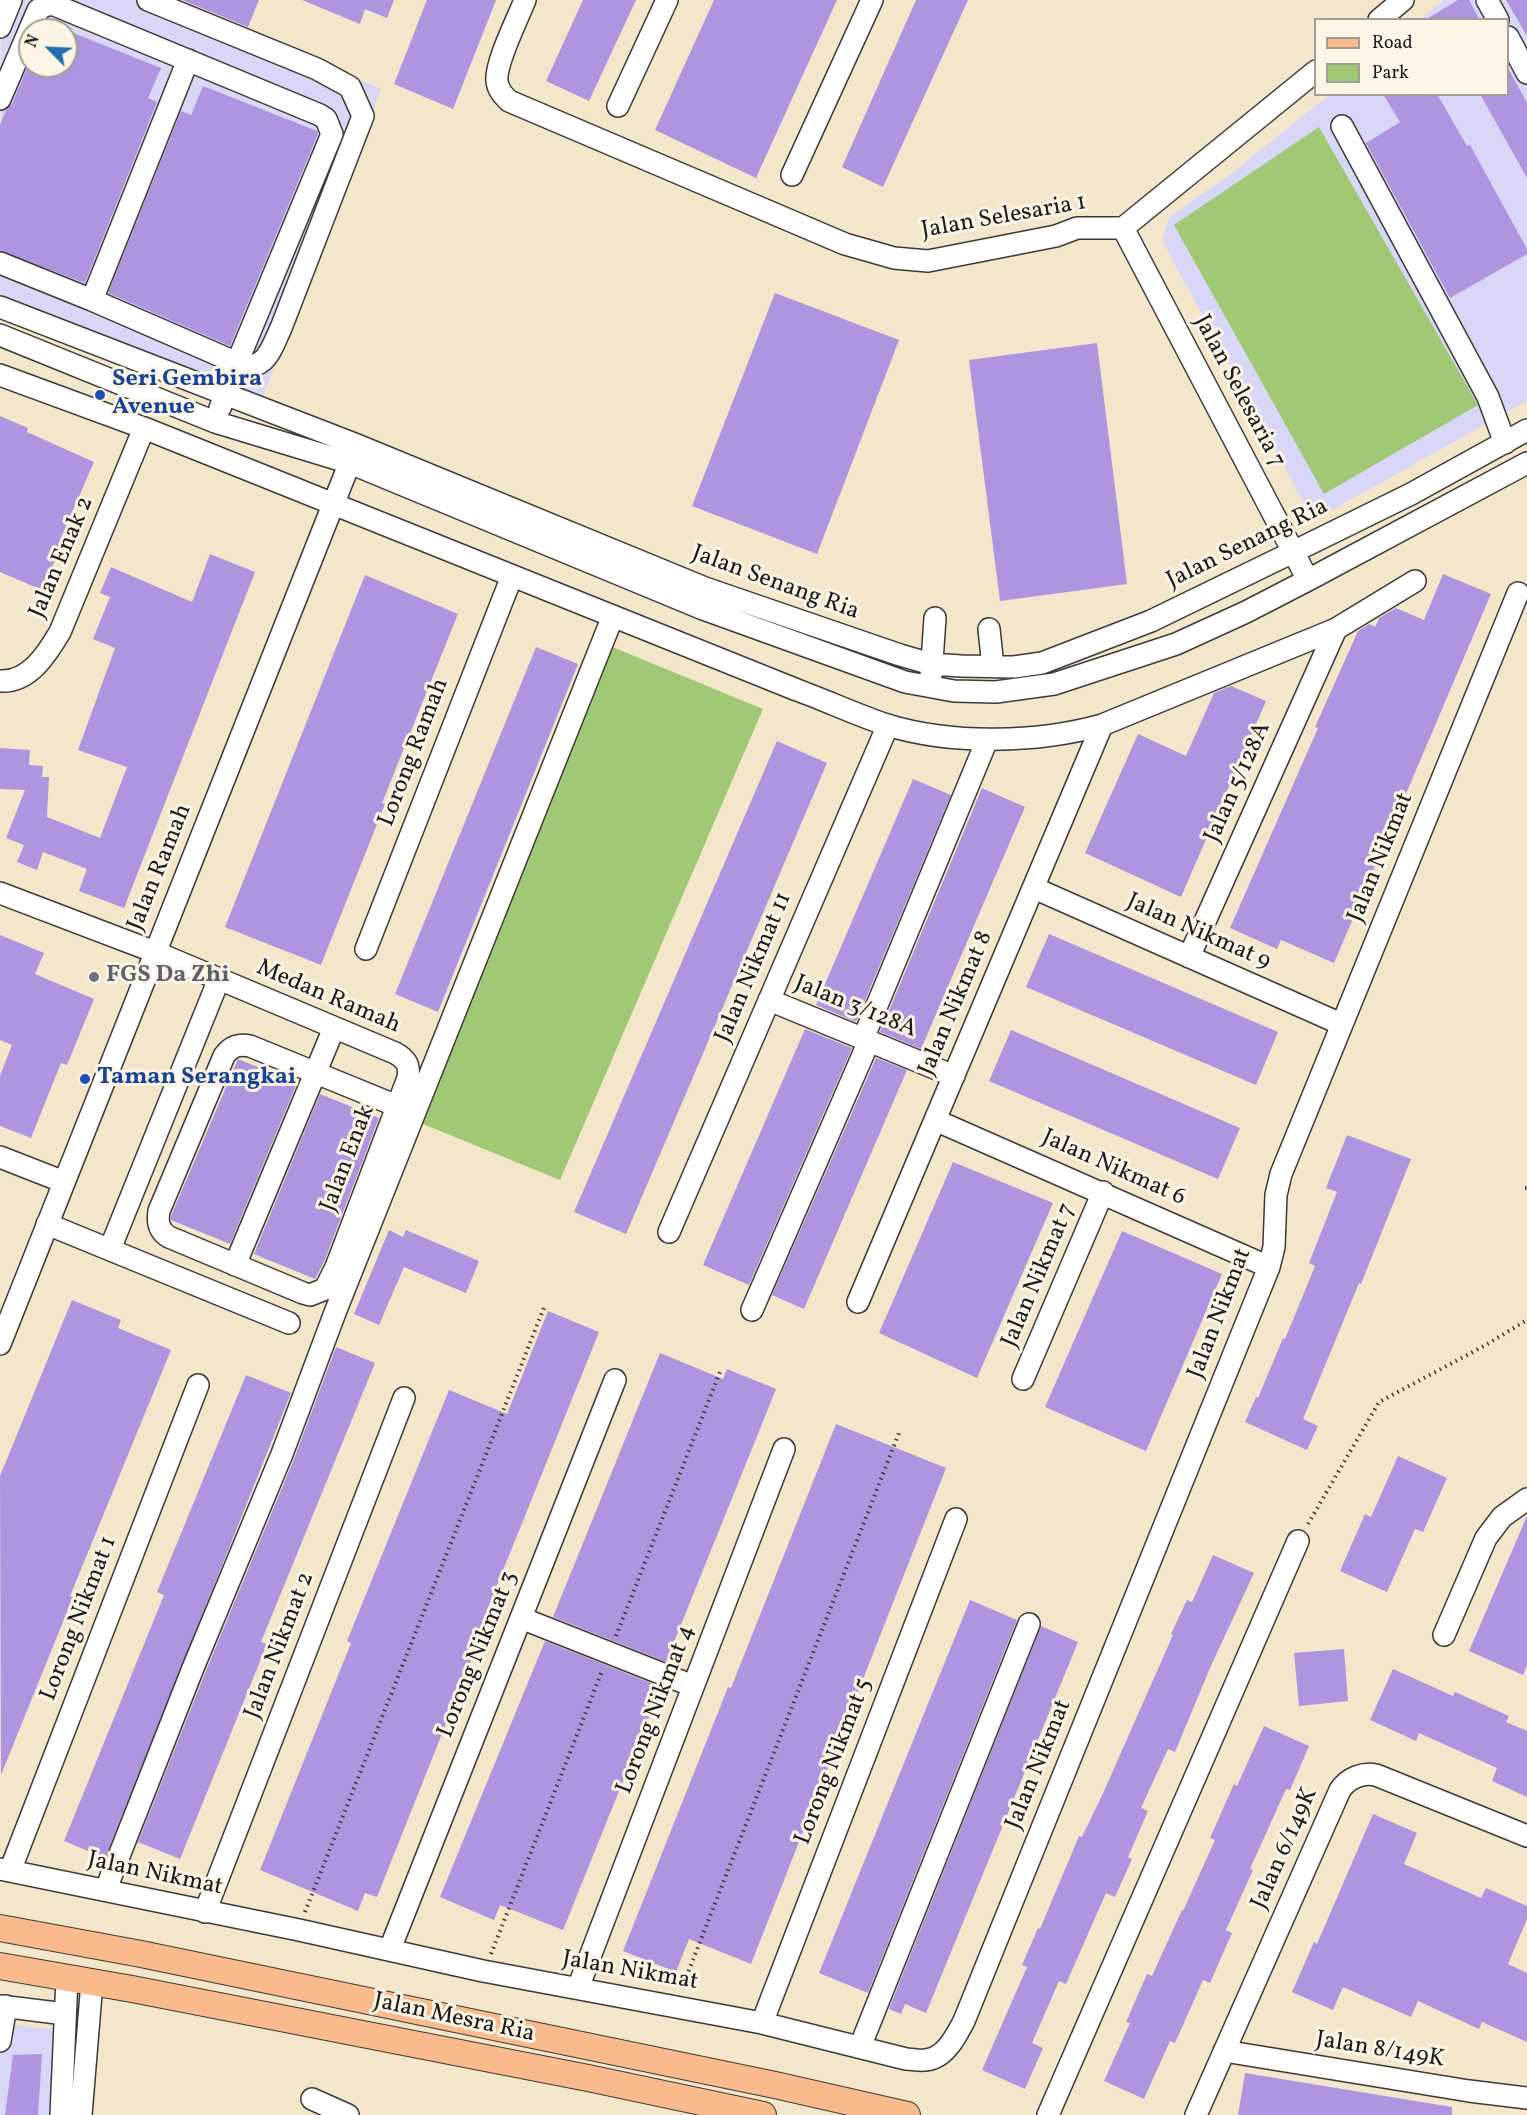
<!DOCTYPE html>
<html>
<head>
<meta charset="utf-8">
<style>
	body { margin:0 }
	#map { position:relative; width:1527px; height:2115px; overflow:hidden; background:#f4e6cb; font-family:Vollkorn,serif }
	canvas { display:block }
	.legend { position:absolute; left:1314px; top:18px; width:195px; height:78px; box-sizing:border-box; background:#fcf5e5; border:2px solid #a29e95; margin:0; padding:8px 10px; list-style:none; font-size:18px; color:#1c1c1c }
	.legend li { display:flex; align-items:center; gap:12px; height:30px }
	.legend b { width:30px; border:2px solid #a29e95 }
	.north { position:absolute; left:18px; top:18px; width:60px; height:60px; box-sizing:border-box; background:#fcf5e5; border:2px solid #a29e95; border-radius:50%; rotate:294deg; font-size:16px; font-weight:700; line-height:24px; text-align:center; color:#1c1c1c }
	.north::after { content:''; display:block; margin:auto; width:21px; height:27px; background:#1f6fb2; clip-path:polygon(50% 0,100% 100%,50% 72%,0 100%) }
</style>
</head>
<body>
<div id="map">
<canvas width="1527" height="2115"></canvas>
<ul class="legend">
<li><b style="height:8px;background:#fabb8c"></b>Road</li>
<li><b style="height:16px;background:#a1c975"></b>Park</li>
</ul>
<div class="north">N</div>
</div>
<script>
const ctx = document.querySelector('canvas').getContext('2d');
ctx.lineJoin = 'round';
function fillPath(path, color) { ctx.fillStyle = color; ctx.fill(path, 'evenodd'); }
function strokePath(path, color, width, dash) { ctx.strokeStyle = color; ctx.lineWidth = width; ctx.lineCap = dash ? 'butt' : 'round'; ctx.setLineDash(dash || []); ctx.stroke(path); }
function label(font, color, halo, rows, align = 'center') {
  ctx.font = font + ' Vollkorn,serif'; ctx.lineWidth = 6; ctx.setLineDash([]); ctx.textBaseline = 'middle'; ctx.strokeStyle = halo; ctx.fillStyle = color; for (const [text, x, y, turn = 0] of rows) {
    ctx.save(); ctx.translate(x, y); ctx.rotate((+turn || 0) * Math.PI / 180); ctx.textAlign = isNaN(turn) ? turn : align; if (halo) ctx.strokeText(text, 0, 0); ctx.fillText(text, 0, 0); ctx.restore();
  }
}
fillPath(new Path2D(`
	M1 0H165L381 89 260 404 0 297ZM30 30H66V66H30Z
	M1444 0H1527V401L1325 514 1307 509 1162 240 1169 217 1228 176 1329 95 1508 94V20L1421 19Z
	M0 2023 58 2030 55 2115H0Z`), '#d8d7f8');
fillPath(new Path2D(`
	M1319 127 1478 405 1324 494 1174 225Z
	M610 646 763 709 560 1180 423 1124Z`), '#a1c975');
fillPath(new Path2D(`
	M182 0H259L248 27Z
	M302 0H394L387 18 365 9 360 24Z
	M427 0H496L453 109 394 84Z
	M583 0H636L589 101 546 81Z
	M714 0H837L756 178 655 130Z
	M916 0H968L883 187 842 167Z
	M1458 0H1469L1480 20H1425Z
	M1506 0H1527V36Z
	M66 30 161 68 148 98 157 102 85 283 0 251V125L6 110 12 104 28 66H66Z
	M1508 68 1527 103V178L1480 94H1508Z
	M203 86 317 131 318 134 230 346 108 293 181 111 191 115Z
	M1383 94H1437L1467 146 1470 145 1527 249V254L1450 298 1366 143 1400 122Z
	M775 293 899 340 817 554 692 506Z
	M1097 343 1127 584 1000 601 969 360Z
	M0 416 28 428 27 432 94 462 60 540 63 542 42 590 0 572Z
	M210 554 255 572 124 908 79 891 87 869 43 852 37 870 17 862 24 845 6 838 25 790 0 789V748L30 750 29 765 43 766 42 777H49L47 817 100 838 127 767 78 750 115 648 93 639 110 597 100 593 111 567 192 602Z
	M1443 574 1491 594 1334 963 1281 940 1277 949 1230 928 1318 728 1315 727 1358 631 1369 624 1375 627 1379 618 1396 608 1424 620Z
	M365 575 458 614 382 803 385 804 321 965 225 927Z
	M536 647 578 664 438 1012 395 994Z
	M1231 686 1266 701 1181 897 1085 853 1138 734 1186 756 1214 693Z
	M777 741 827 763 626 1234 574 1212Z
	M913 779 951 795 856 1022 816 1005Z
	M982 788 1025 807 921 1049 880 1032Z
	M1049 934 1278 1032 1256 1085 1026 987Z
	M0 935 44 953 35 974 94 999 67 1065 61 1063 31 1138 0 1126V1076L12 1045 0 1040Z
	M805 1029 852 1048 749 1285 703 1265Z
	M1011 1030 1240 1128 1218 1179 989 1081Z
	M876 1058 907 1070 804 1309 772 1295Z
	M238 1059 297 1083 230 1244 171 1220V1216Z
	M320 1094 379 1118 324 1262 315 1279 254 1254Z
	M1347 1135 1411 1159 1361 1284 1359 1283 1303 1419 1318 1426 1307 1450 1245 1422 1256 1397 1258 1398 1283 1338 1285 1339 1315 1266 1309 1263 1337 1192 1326 1188Z
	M953 1162 1053 1203 977 1378 879 1333Z
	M389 1230 403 1237 406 1230 479 1261 466 1293 404 1267 379 1325 354 1314Z
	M1122 1231 1222 1274 1146 1451 1045 1407Z
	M72 1300 121 1320 118 1328 171 1350 70 1596 73 1597 1 1775 0 1476Z
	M548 1311 599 1332 487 1610 491 1611 377 1897 365 1893 358 1911 260 1870 351 1643 347 1641 449 1390 507 1414Z
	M336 1347 375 1363 261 1642 267 1644 180 1859 138 1842 205 1673 294 1459Z
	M660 1353 723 1379 727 1369 776 1389 666 1662 553 1617Z
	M246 1375 291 1393 105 1858 64 1841 164 1595 157 1592Z
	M836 1424 946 1468 751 1964 689 1939 676 1972 623 1951 721 1705 728 1687 731 1688Z
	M1398 1456 1447 1478 1423 1532 1415 1529 1387 1592 1340 1571 1365 1514 1371 1517Z
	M1527 1516V1665L1523 1675 1469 1651Z
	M1213 1555 1254 1573 1210 1668 1175 1752 1168 1749 1141 1808 1148 1811 1128 1857 1132 1859 1115 1897 1106 1893 1066 1984 1059 1981 1032 2043 1043 2048 1025 2089 982 2070 1027 1967 1022 1965 1038 1928 1040 1929 1079 1836 1082 1837 1104 1791 1173 1635 1171 1634 1187 1600 1192 1602Z
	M970 1600 1017 1620 868 1993 819 1973Z
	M1041 1626 1078 1642 926 2013 905 2004 901 2014 889 2009Z
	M545 1641 661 1687 563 1930 500 1905 494 1920 440 1897Z
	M1344 1649 1348 1701 1299 1706 1294 1653Z
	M1393 1669 1453 1696 1455 1692 1509 1716 1506 1722 1527 1731V1797L1492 1781 1497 1768 1419 1733 1416 1741 1370 1720Z
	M1264 1726 1309 1746 1290 1790 1286 1789 1250 1869 1253 1870 1226 1930 1232 1933 1210 1983 1203 1980 1175 2043 1170 2041 1144 2099 1104 2081 1130 2023 1126 2022 1147 1974 1152 1976 1182 1910 1183 1911 1215 1840 1210 1838 1234 1784 1237 1786Z
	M1373 1814 1417 1833 1404 1864 1481 1898 1486 1888 1527 1906V1919L1508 1964 1527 1973V2042L1482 2022 1479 2029 1418 2001 1411 2017 1343 1987 1333 2010 1292 1992 1314 1942 1317 1944Z
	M42 2054 38 2115H5L13 2055Z
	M1245 2073 1452 2107V2115H1238Z`), '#af95df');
const minor = new Path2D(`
	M148 0 317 69 350 87 363 116 281 328C271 349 265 374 237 363L220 408
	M525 0C518 18 495 63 497 81 498 90 503 95 509 101L845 244 894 258 928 261 1056 236 1077 228H1123L1316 71
	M1487 0 1498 20
	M1379 20 1403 0
	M0 27 11 0
	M1508 37 1527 73
	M0 99 38 10 44 6 52 4 320 115 326 119 332 134 237 363 92 300 0 263
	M618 106 667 0
	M1342 126 1488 397 1505 443
	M792 175 872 0
	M1123 228 1308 580
	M92 300 188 60
	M0 307 357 445 705 588 900 655 931 664 961 666 1014 667 1042 663 1151 621 1293 552 1411 494 1527 430
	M0 335 215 422 350 463 703 609 905 682 954 691 996 692 1054 684 1176 644 1246 612 1308 580 1527 463
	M0 375 144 428 797 690C827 701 857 715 887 725 953 745 1037 743 1102 725L1336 629 1415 581
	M989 629 993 667
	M931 676 935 618
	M0 681C29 683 47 654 60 632L144 428
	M1034 888 1341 1024
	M0 893 155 952 395 1053C406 1059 410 1065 408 1078L336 1267 325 1289 310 1295 303 1293 169 1237C159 1231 157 1223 159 1211L224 1056C231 1046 238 1044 250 1046L397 1106
	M366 949 512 576
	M1189 957 1336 629
	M769 1000 954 1076
	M863 1039 987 740
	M935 1120 1269 1267
	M0 1157 64 1182
	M47 1224 289 1323
	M669 1232 888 725
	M110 1249 219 979
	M235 1265 334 1028
	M858 1302 1102 725
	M752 1310 869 1041
	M0 1344 354 452
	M1023 1379 1103 1192
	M521 1618 693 1686
	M1444 1635 1486 1538 1502 1517 1527 1499
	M0 1869 299 1930 483 1971 762 2023 906 2059C912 2059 919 2061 925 2060 945 2059 956 2036 964 2021L1269 1267 1274 1247 1276 1195 1281 1174 1518 593
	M10 1871 198 1385
	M106 1889 193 1668 282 1454 336 1310 613 616
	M205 1912 404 1398
	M390 1949 615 1380
	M578 1988 784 1449
	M0 2006 65 2014
	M762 2023 956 1519
	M0 2041 6 2006
	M860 2047 1029 1624
	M1224 2051 1469 2091 1527 2098
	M312 2099 348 2115
	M61 2115 67 1978
	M81 2115 92 1982
	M1048 2115 1298 1541
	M1196 2115 1340 1790C1348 1778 1363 1772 1376 1775L1527 1836`);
const major = new Path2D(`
	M0 1928 141 1954 775 2085 907 2115
	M0 1966 132 1989 588 2078 763 2115`);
strokePath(minor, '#3c3a36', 24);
strokePath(major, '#3c3a36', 28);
strokePath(new Path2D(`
	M1525 1188H1527
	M1308 1524 1379 1402 1484 1346 1527 1320
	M616 1636 720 1372
	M305 1912 545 1305
	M491 1954 602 1671
	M682 1988 899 1433`), '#3c3a36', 4, [1.5, 4.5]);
strokePath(minor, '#fff', 21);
strokePath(major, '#fabb8c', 26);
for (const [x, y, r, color] of [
	[100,395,6,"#1a4fb4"],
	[94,977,6,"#6b7280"],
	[85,1079,6,"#1a4fb4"]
]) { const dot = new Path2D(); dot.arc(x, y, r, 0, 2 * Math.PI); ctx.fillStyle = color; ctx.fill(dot); strokePath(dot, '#fcf5e5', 2); }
label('24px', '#1c1c1c', '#fcf5e5', [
	["Jalan Selesaria 1",1004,218,-10],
	["Jalan Selesaria 7",1238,392,62],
	["Jalan Senang Ria",1248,545,-26],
	["Jalan Enak 2",63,558,-67],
	["Jalan Senang Ria",775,584,20],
	["Lorong Ramah",415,753,-69],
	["Jalan 5/128A",1239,783,-66],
	["Jalan Nikmat",1382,858,-68],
	["Jalan Ramah",161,868,-68],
	["Jalan Nikmat 9",1198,933,24],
	["Jalan Nikmat 11",755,968,-67],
	["Medan Ramah",328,998,23],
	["Jalan Nikmat 8",957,1004,-67],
	["Jalan 3/128A",855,1008,22],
	["Jalan Enak",349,1159,-69],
	["Jalan Nikmat 6",1113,1169,24],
	["Jalan Nikmat 7",1040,1276,-67],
	["Jalan Nikmat",1221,1314,-69],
	["Lorong Nikmat 1",80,1619,-69],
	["Jalan Nikmat 2",281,1646,-69],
	["Lorong Nikmat 3",479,1655,-68],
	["Lorong Nikmat 4",657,1710,-69],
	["Lorong Nikmat 5",835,1762,-69],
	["Jalan Nikmat",1040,1765,-68],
	["Jalan 6/149K",1286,1849,-66],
	["Jalan Nikmat",155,1875,12],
	["Jalan Nikmat",630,1972,10],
	["Jalan Mesra Ria",454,2019,12],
	["Jalan 8/149K",1380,2051,9]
]);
label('bold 24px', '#164399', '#fcf5e5', [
	["Seri Gembira",112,381],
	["Avenue",112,409],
	["Taman Serangkai",97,1079]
], 'left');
label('bold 24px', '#5b616d', '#fcf5e5', [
	["FGS Da Zhi",106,977]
], 'left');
</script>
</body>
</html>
